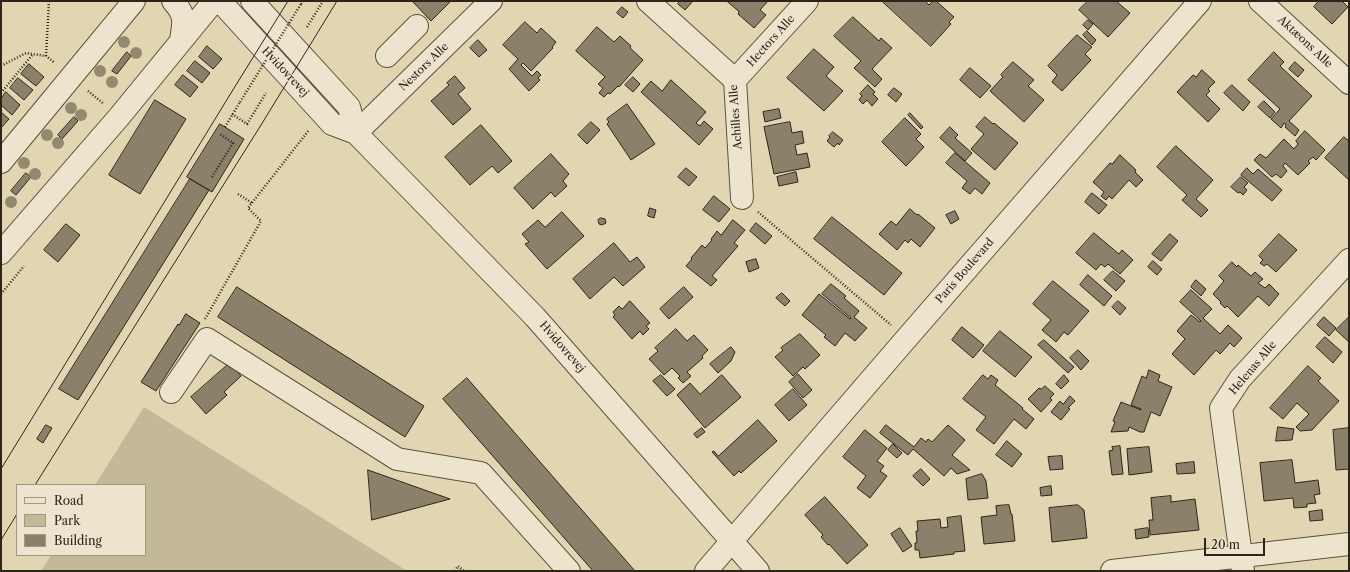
<!DOCTYPE html>
<html>
<head>
<meta charset="utf-8">
<style>
	body { margin:0 }
	#map { position:relative; width:1350px; height:572px; overflow:hidden; background:#e2d6b2; font-family:"Libre Caslon Text",serif }
	canvas { display:block }
	.frame { position:absolute; inset:0; border:2px solid #2d251b; pointer-events:none }
	.legend { position:absolute; left:16px; top:484px; width:130px; height:72px; box-sizing:border-box; background:#ece4cd; border:1px solid #a09886; margin:0; padding:5px 7px; list-style:none; font-size:12px; color:#2d251b }
	.legend li { display:flex; align-items:center; gap:8px; height:20px }
	.legend b { width:20px; border:1px solid #a09886 }
	.scale { position:absolute; left:1204px; top:538px; width:61px; height:18px; box-sizing:border-box; border:2px solid #2d251b; border-top:0; padding-left:5px; font-size:12px; line-height:14px; white-space:nowrap; color:#2d251b; -webkit-text-stroke:3px #ece4cd; paint-order:stroke }
</style>
</head>
<body>
<div id="map">
<canvas width="1350" height="572"></canvas>
<div class="frame"></div>
<ul class="legend">
<li><b style="height:5px;background:#ece4cd"></b>Road</li>
<li><b style="height:11px;background:#c3b898"></b>Park</li>
<li><b style="height:11px;background:#8b816a"></b>Building</li>
</ul>
<div class="scale">20 m</div>
</div>
<script>
const ctx = document.querySelector('canvas').getContext('2d');
ctx.lineJoin = 'round';
function fillPath(path, color) { ctx.fillStyle = color; ctx.fill(path, 'evenodd'); }
function strokePath(path, color, width, dash) { ctx.strokeStyle = color; ctx.lineWidth = width; ctx.lineCap = dash ? 'butt' : 'round'; ctx.setLineDash(dash || []); ctx.stroke(path); }
function label(font, color, halo, rows, align = 'center') {
  ctx.font = font + ' "Libre Caslon Text",serif'; ctx.lineWidth = 3; ctx.setLineDash([]); ctx.textBaseline = 'middle'; ctx.strokeStyle = halo; ctx.fillStyle = color; for (const [text, x, y, turn = 0] of rows) {
    ctx.save(); ctx.translate(x, y); ctx.rotate((+turn || 0) * Math.PI / 180); ctx.textAlign = isNaN(turn) ? turn : align; if (halo) ctx.strokeText(text, 0, 0); ctx.fillText(text, 0, 0); ctx.restore();
  }
}
fillPath(new Path2D(`
	M144 407 407 571H41L51 555H145V485H95Z`), '#c3b898');
const building = new Path2D(`
	M414 1H451L431 21 413 2Z
	M680 1H693L685 10 678 4Z
	M727 1H768L760 10 766 15 754 28 738 14 739 12Z
	M882 1H925L929 5 933 1H936L954 17 949 22 951 24 931 46Z
	M1088 1H1116L1130 13 1108 37 1079 10Z
	M1319 1H1342L1348 7 1332 24 1314 7Z
	M622 7 628 12 623 18 617 13Z
	M853 17 879 41 881 38 892 48 872 69 882 79 875 87 854 68 861 61 834 36Z
	M1088 20 1093 24 1088 30 1083 25Z
	M525 22 537 33 541 28 556 42 552 47 553 48 531 71 523 63 521 65 532 76 537 71 541 75 538 78 540 80 529 91 509 69 518 59 503 45Z
	M597 27 614 42 620 36 631 46 630 48 643 60 619 87 618 86 610 94 608 93 604 97 599 93 603 88 598 84 605 77 576 51Z
	M1087 31 1096 40 1092 45 1083 35Z
	M1077 35 1092 47 1085 54 1091 60 1062 91 1052 82 1057 75 1048 66Z
	M478 40 487 50 479 57 470 48Z
	M207 46 222 59 213 69 199 57Z
	M814 49 834 67 826 76 843 91 824 111 787 78Z
	M127 52 131 56 117 74 112 71Z
	M1274 52 1284 62 1280 66 1312 96 1289 121 1299 130 1295 136 1285 127 1286 125 1284 123 1281 128 1271 119 1280 109 1248 80Z
	M195 61 210 73 202 83 187 71Z
	M1013 62 1034 80 1028 86 1044 100 1024 122 990 91 1003 77 1001 75Z
	M1295 62 1304 70 1298 77 1289 69Z
	M29 64 44 77 36 86 21 74Z
	M970 68 991 86 980 98 960 80Z
	M1202 70 1215 82 1208 89 1210 91 1206 95 1220 109 1208 122 1177 92 1193 75 1196 77Z
	M183 75 198 87 190 97 175 85Z
	M455 76 465 88 458 94 471 109 453 125 431 101 449 85 447 83Z
	M633 77 640 84 633 92 625 85Z
	M18 78 33 90 24 100 10 88Z
	M671 80 706 112 696 123 700 126 704 121 713 129 699 145 641 92 651 81 662 91Z
	M868 85 875 92 873 94 878 99 872 106 867 100 863 104 859 100 862 96 860 94Z
	M1232 85 1250 102 1243 111 1224 93Z
	M894 88 902 94 896 102 888 95Z
	M6 92 20 105 12 115 1 105V99Z
	M155 100 186 119 140 194 109 175Z
	M1264 101 1275 112 1270 118 1258 107Z
	M627 104 655 144 631 160 607 124 609 122 607 119Z
	M779 109 781 118 765 122 763 112Z
	M1 112 9 119 1 128Z
	M910 113 923 127 921 129 908 115Z
	M74 117 78 121 62 139 58 135Z
	M985 117 993 124 994 123 1018 143 995 170 971 149 984 134 976 127Z
	M905 118 921 134 916 139 924 147 906 166 882 142Z
	M591 122 600 130 587 144 578 135Z
	M790 122 792 133 802 131 804 143 795 145 797 155 807 153 810 167 774 174 764 127Z
	M220 124 244 139 212 192 187 177Z
	M481 125 512 161 498 173 492 166 470 185 445 157Z
	M950 127 958 135 955 138 972 153 965 161 940 138Z
	M1305 131 1325 150 1316 160 1313 157 1308 161 1310 163 1298 175 1285 163 1283 166 1287 171 1281 178 1276 174 1272 177 1254 160 1260 154 1266 158 1284 139 1294 149 1298 144 1296 141Z
	M833 132 843 140 839 145 838 143 834 147 827 141 830 137 829 136Z
	M1344 137 1349 141V180L1325 158Z
	M1176 146 1213 180 1196 199 1208 210 1201 217 1182 200 1187 195 1157 167Z
	M955 153 990 183 982 194 975 188 970 194 962 188 967 181 946 163Z
	M551 154 569 174 563 181 567 186 555 197 551 192 533 209 514 188Z
	M1120 155 1136 170 1135 172 1143 180 1136 187 1129 180 1112 199 1109 196 1106 200 1101 196 1104 192 1093 182 1110 163 1112 164Z
	M686 168 697 177 689 186 678 177Z
	M1247 168 1253 174 1258 169 1282 190 1272 201 1241 175Z
	M796 172 798 182 779 186 777 177Z
	M26 173 31 177 16 195 11 191Z
	M1241 177 1248 183 1244 187 1247 190 1243 195 1240 192 1238 193 1231 187Z
	M190 179 209 190 78 400 59 389Z
	M1092 193 1107 205 1099 214 1085 202Z
	M714 196 730 209 719 222 703 210Z
	M650 208 656 210 654 218 648 216Z
	M910 209 917 215 918 214 935 228 920 247 911 239 908 243 905 240 897 250 879 234 891 221 896 225Z
	M955 211 959 219 951 224 946 215Z
	M562 212 584 236 547 269 525 244 529 242 522 234 538 220 545 227Z
	M832 217 902 273 884 295 814 239Z
	M601 218 605 219 606 223 602 225 599 224 598 220Z
	M733 220 745 230 734 243 738 246 712 276 717 280 711 286 686 266 692 259 691 258 702 245 705 248 712 240 711 239 717 231 721 235Z
	M756 223 772 236 765 244 750 231Z
	M66 224 80 235 58 262 44 250Z
	M1094 233 1119 254 1122 250 1133 260 1120 274 1108 264 1105 267 1101 264 1096 270 1076 253Z
	M1170 234 1178 241 1161 261 1152 254Z
	M1279 234 1297 250 1276 272 1267 264 1264 266 1260 263 1263 260 1259 256Z
	M614 243 630 262 637 257 645 267 623 286 614 277 590 299 573 279Z
	M756 259 759 268 749 272 746 262Z
	M1153 261 1162 269 1157 275 1148 267Z
	M1232 262 1237 267 1238 265 1251 276 1255 272 1263 279 1258 283 1265 288 1269 284 1279 294 1269 306 1258 296 1238 317 1227 306 1225 308 1220 303 1221 302 1213 294 1224 281 1219 276Z
	M1113 271 1125 281 1116 291 1104 280Z
	M1088 275 1112 296 1104 306 1080 285Z
	M1196 280 1206 289 1201 296 1191 287Z
	M1053 281 1089 311 1068 335 1064 332 1056 342 1042 330 1051 320 1033 304Z
	M831 284 846 296 844 298 859 311 854 317 867 328 855 341 845 333 835 346 824 337 826 335 802 315 819 294 850 319 851 318 822 294Z
	M237 287 424 406 405 437 218 317Z
	M684 287 693 297 669 319 660 309Z
	M1191 290 1212 309 1203 318 1220 334 1228 325 1242 338 1234 347 1230 343 1220 354 1216 350 1194 375 1172 354 1185 339 1177 331 1191 315 1200 322 1201 321 1180 302Z
	M782 293 790 301 785 306 776 298Z
	M630 301 650 323 646 326 649 329 643 335 640 331 632 339 613 317 615 315 613 312 619 306 622 309Z
	M1118 301 1126 308 1120 315 1112 307Z
	M186 314 200 323 156 391 141 382 178 324 179 325Z
	M1324 317 1336 328 1329 336 1317 325Z
	M1349 317V342L1336 330Z
	M962 327 984 345 973 358 952 340Z
	M676 329 687 341 694 335 708 350 702 356 703 358 687 372 691 376 683 383 678 378 680 376 672 368 664 375 649 359 658 351 655 348Z
	M1000 331 1032 357 1015 377 983 351Z
	M800 334 820 355 805 369 803 367 793 376 775 357 783 350 781 348Z
	M1325 337 1342 352 1333 363 1316 347Z
	M1044 340 1074 367 1068 373 1038 345Z
	M731 347 735 352 731 361 718 373 710 364Z
	M1078 350 1089 361 1081 370 1070 358Z
	M230 363 241 376 224 392 227 395 206 414 191 397Z
	M1308 366 1321 378 1318 381 1339 401 1312 430 1300 431 1296 427 1309 414 1297 403 1283 419 1270 408Z
	M1149 370 1160 375 1158 381 1172 387 1160 416 1151 412 1144 432H1140L1129 427 1128 431 1111 432 1115 422 1113 421 1121 402 1141 410V409L1131 405 1142 376 1146 378Z
	M798 374 812 390 803 398 789 382Z
	M661 375 675 389 667 396 653 381Z
	M722 375 741 397 705 428 677 395 690 383 700 394Z
	M983 375 988 379 991 375 998 380 995 385 1023 408 1022 409 1034 419 1026 429 1014 419 994 444 976 430 986 417 963 399Z
	M1064 375 1069 381 1061 389 1056 384Z
	M467 378 635 571H593L443 399Z
	M1045 386 1054 394 1050 398 1052 400 1041 412 1028 399 1039 388 1041 389Z
	M793 389 807 405 789 421 775 405Z
	M1070 396 1075 401 1068 408 1070 409 1061 420 1051 412 1060 401 1063 404Z
	M758 420 777 441 741 473 739 471 734 476 712 452 714 451 718 456Z
	M46 425 52 428 43 443 37 439Z
	M886 425 914 447 921 438 926 442 928 439 932 442 948 425 965 440 952 455 970 470 957 474 951 468 944 476 913 449 908 455 880 433Z
	M1278 427 1294 429 1292 440 1276 441Z
	M702 428 705 432 697 438 694 434Z
	M1349 428V469L1336 470 1333 430Z
	M865 430 887 448 877 461 884 466 880 471 887 476 870 498 857 488 866 476 843 457Z
	M1007 441 1022 454 1012 467 996 455Z
	M893 444 902 453 897 458 888 450Z
	M1120 446 1123 474 1112 475 1109 451 1113 450 1112 447Z
	M1149 447 1152 472 1129 475 1127 449Z
	M1062 456 1063 469 1050 470 1048 457Z
	M1292 460 1295 483 1318 480 1320 494 1314 495 1316 503 1307 504V507L1294 508 1293 498 1264 501 1260 463Z
	M1194 462 1195 473 1177 474 1176 464Z
	M921 469 930 479 923 486 913 476Z
	M368 470 450 499 372 520Z
	M982 474 986 481 988 498 968 500 966 479Z
	M1051 486 1052 495 1041 496 1040 488Z
	M1171 496V502L1195 499 1199 530 1150 535 1149 520H1153L1151 498Z
	M825 497 868 545 847 564 829 544 828 545 821 537 823 535 805 515Z
	M1009 505 1011 514H1012L1015 541 984 544 981 517 997 515 996 506Z
	M1078 505 1084 510 1087 538 1052 542 1049 508Z
	M1322 510 1323 520 1310 521 1309 512Z
	M961 516 965 551 954 552V554L920 558 919 550H915V543H917L916 531H918L917 521 940 519 941 528 948 527 947 518Z
	M900 528 912 546 903 552 891 534Z
	M1148 528 1149 537 1136 539 1135 530Z`);
fillPath(building, '#8b816a');
strokePath(building, '#2d251b', 1);
const minor = new Path2D(`
	M173 1C186 15 184 22 181 40
	M220 1 332 124 356 133 535 317 758 571
	M252 1 349 107 356 133
	M648 1 735 80 742 198
	M1260 1 1349 83
	M387 56 417 26
	M735 80 807 1
	M356 133 491 1
	M1 162 134 1
	M1 253 119 117 214 1
	M171 392 207 339 397 459 481 473 569 571
	M706 571 906 339 1200 1
	M1112 571 1349 544
	M1243 571 1221 408 1240 379 1349 260`);
strokePath(minor, '#5a5141', 24);
strokePath(new Path2D(`
	M301 4 303 1
	M307 27 323 1
	M46 56 49 1
	M1 66 26 53 46 56 55 63
	M88 91 104 104
	M1 93 33 54
	M232 114 247 124 266 93
	M225 127 240 102
	M212 177 233 143 220 134
	M238 194 252 203
	M758 212 891 325
	M1 294 24 266
	M205 319 261 221 248 208 309 130
	M455 571 458 566 464 571`), '#2d251b', 2.5, [1, 2]);
strokePath(minor, '#ece4cd', 22);
strokePath(new Path2D(`
	M1 469 231 93 288 1
	M35 485 261 125 337 1
	M1 540 17 514`), '#2d251b', 1);
strokePath(new Path2D(`
	M240 102 301 4`), '#2d251b', 2.5, [1, 2]);
ctx.fillStyle = '#938970';
for (const [x, y] of [
	[124,42],
	[136,53],
	[100,71],
	[112,82],
	[71,108],
	[81,115],
	[47,135],
	[58,143],
	[24,163],
	[35,174],
	[11,202]
]) { ctx.beginPath(); ctx.arc(x, y, 6, 0, 2 * Math.PI); ctx.fill(); }
label('11px', '#2d251b', '#ece4cd', [
	["Hectors Alle",771,41,-48],
	["Aktæons Alle",1305,42,43],
	["Nestors Alle",424,67,-44],
	["Hvidovrevej",285,72,47],
	["Achilles Alle",736,117,-94],
	["Paris Boulevard",965,271,-49],
	["Hvidovrevej",562,347,49],
	["Helenas Alle",1253,368,-50]
]);
</script>
</body>
</html>
